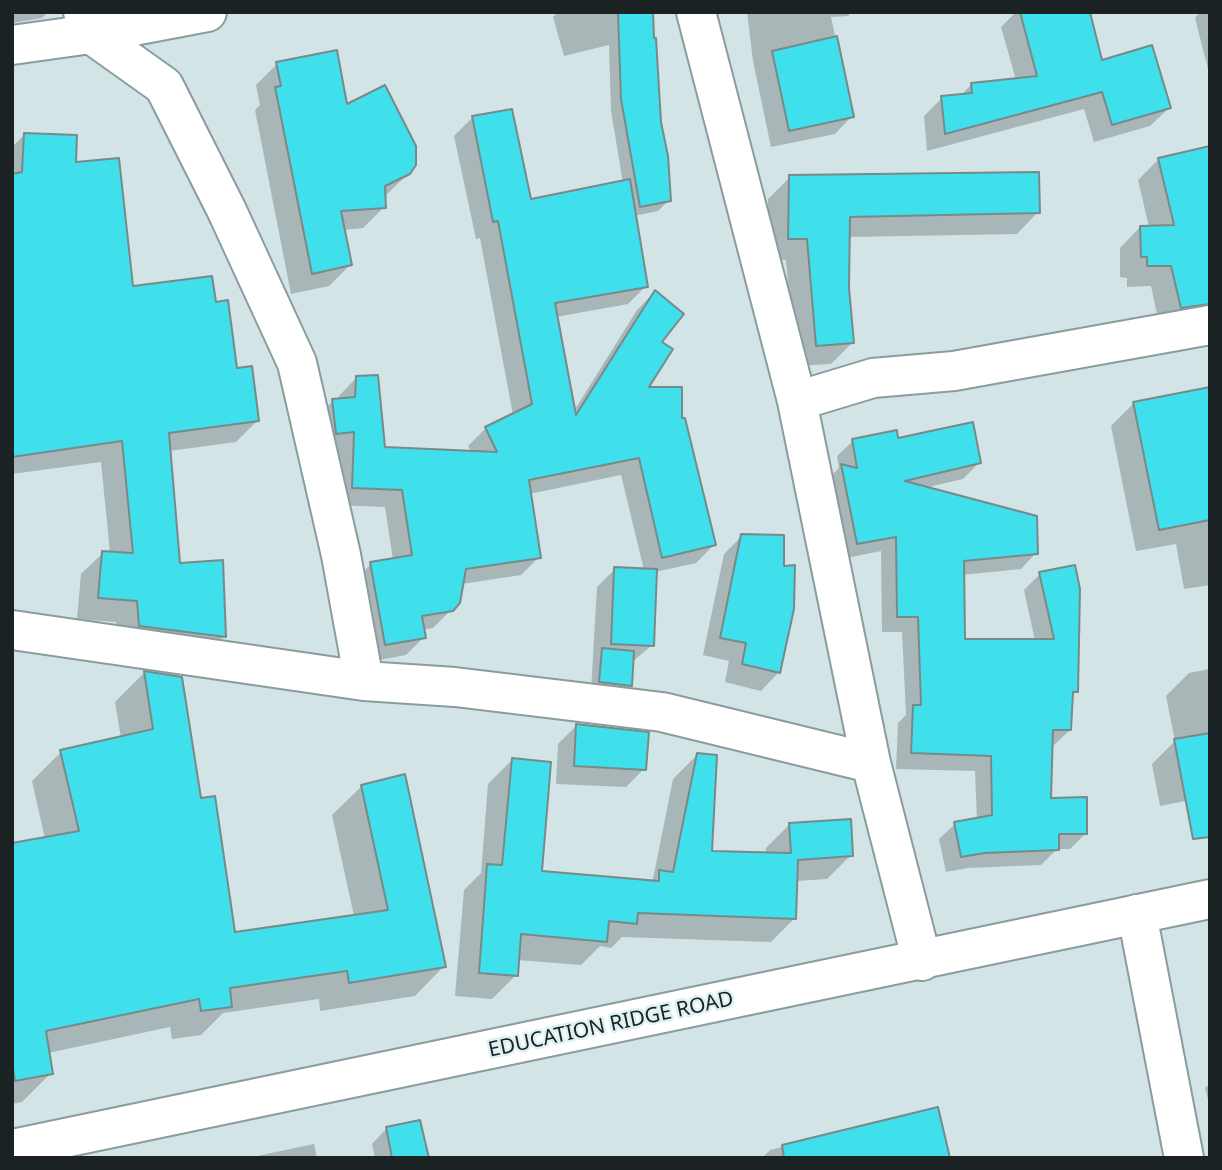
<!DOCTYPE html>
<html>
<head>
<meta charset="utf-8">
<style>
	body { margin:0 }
	#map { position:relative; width:1222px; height:1170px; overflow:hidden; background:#d2e4e6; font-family:"Noto Sans",sans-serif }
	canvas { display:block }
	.frame { position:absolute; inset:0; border:14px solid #1b2223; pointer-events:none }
</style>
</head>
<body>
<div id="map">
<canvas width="1222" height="1170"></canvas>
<div class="frame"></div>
</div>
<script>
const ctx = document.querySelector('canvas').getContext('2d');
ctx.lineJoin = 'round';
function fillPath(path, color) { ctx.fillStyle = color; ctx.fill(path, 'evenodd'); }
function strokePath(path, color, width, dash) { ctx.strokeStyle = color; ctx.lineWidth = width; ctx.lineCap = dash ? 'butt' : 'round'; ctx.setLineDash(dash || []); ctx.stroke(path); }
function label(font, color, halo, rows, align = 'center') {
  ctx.font = font + ' "Noto Sans",sans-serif'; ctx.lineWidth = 5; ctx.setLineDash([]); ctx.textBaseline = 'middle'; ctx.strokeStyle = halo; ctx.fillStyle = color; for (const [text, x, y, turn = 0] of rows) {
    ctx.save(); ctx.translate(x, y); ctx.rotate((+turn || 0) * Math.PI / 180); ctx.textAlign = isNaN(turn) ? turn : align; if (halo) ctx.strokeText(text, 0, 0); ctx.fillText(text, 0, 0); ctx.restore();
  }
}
fillPath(new Path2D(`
	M12 12H48L42 18 12 23Z
	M558 12H651L659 122 669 200 658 211 634 216 646 286 628 304 556 317 574 411 637 310 655 292 659 343 646 389 680 420 714 545 696 563 655 572 652 645 631 663 630 686 621 694 591 691 597 587 615 569 644 570 621 475 529 494 539 557 521 575 462 584 459 602 433 628 423 630 424 637 406 655 368 662 353 582 371 564 393 560 385 507 335 505 337 449 318 451 315 419 333 401 339 400V396L357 377 383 449 472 453 468 446 486 428 513 415 480 238 476 239 454 136 472 118 529 201 623 183 611 111 609 45 564 56 553 17Z
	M747 12H852L848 16 831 17 852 116 835 134 771 147 753 61Z
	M1016 12H1088L1101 62 1169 108 1150 126 1094 142 1084 109 927 151 924 116 942 98 960 96 971 85 1016 80 1001 27Z
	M1200 12H1210V77L1195 18Z
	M277 64 346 107 409 173 384 197V207L363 228 343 230 350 265 329 286 291 294 255 110 260 105 256 85Z
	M24 135 74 164 132 288 214 304 235 370 258 420 236 442 169 451 178 565 224 636 203 658 118 647 116 622 77 619 81 574 103 553H110L101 462 12 474V147Z
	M1210 148V321L1160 328 1151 286 1127 287V278L1120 277V248L1140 227H1149L1138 180 1159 159Z
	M790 177 1038 212 1017 234 848 237V288L852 343 831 364 795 366 786 260 767 259 768 199Z
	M1134 403 1210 500V585L1184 589 1176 544 1136 551 1111 426Z
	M897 440 979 463 963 479 924 488 1036 553 1021 569 962 575 963 640 1035 641 1024 590 1040 574 1077 691 1071 697 1070 730 1054 745H1051L1049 800 1086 833 1070 849H1057L1041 865 968 868 946 872 939 839 955 824 977 820 975 771 896 769 898 723 906 715 902 632H882L881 551 842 559 826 481 839 468 837 456 853 441Z
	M742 536 779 672 761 691 725 682 729 661 703 655 724 554Z
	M1210 669V796L1160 806 1152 764 1175 741 1166 696 1189 673Z
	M144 673 199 800 233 934 354 916 332 815 362 786 444 966 415 996 320 1011 319 999 223 1013 201 1035 172 1039 170 1027 48 1053 51 1073 22 1102 12 1104V844L45 839 32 781 61 752 121 738 115 702Z
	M576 726 644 769 626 787 556 784 558 744Z
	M697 755 710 852 766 854V848L790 824 851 855 827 879 796 881 795 918 771 942 622 937 611 948 600 946 581 965 517 960 516 975 492 999 455 996 464 890 481 873 488 784 512 760 540 873 650 882 653 879 673 779Z
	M1210 1084V1107L1205 1088Z
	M936 1109 949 1158H762L770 1150Z
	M386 1129 427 1158H375L372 1144Z
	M314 1144 317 1158H255L257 1156Z`), '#0003');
const building = new Path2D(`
	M618 12H653L654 38H656L661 122 668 156 671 201 640 207 621 99Z
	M1020 12H1090L1102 60 1152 45 1171 108 1112 125 1102 92 945 134 941 96 972 93 971 83 1037 76Z
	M837 36 854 117 789 131 772 51Z
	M337 50 347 104 385 85 416 146V165L410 174 385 186 386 208 341 211 352 265 312 274 275 87 281 86 276 62Z
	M512 109 531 199 630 179 648 287 555 303 576 415 655 290 684 314 662 342 673 349 649 387H682V418H685L716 545 662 558 639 458 529 480 541 558 466 569 460 603 453 611 422 616 426 638 385 645 370 562 412 555 402 490 352 488 354 432 336 434 332 399 355 397 356 376 378 375 385 447 497 452 485 427 532 404 498 221 493 222 472 116Z
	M24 133 77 135 76 162 119 158 133 286 212 276 216 302 228 300 237 368 252 366 259 421 169 433 180 563 223 560 226 637 139 626 137 601 98 598 102 551 133 553 122 441 12 457V174L22 172Z
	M1210 146V304L1181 308 1171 266H1147V257H1141L1140 226 1174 225 1158 158Z
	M1039 172 1040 213 850 217 849 288 854 343 816 346 807 239H788L789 175Z
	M1210 387V520L1159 530 1133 402Z
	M973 422 981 463 905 481 1037 516 1038 554 964 561 965 639H1054L1039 572 1075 565 1080 589 1078 692H1073L1071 730H1053L1051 798 1087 797V834H1059V850L985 853 961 857 954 822 992 815 991 756 911 753 913 705H921L918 617H897L896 537 857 544 841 464 857 468 852 439 897 430 898 438Z
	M741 534 784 535V566L795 565 794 609 780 673 742 664 746 643 720 638Z
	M614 567 657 569 654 646 611 644Z
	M602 648 634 651 632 686 599 682Z
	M144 671 182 677 201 798 215 796 235 932 388 910 361 785 405 774 446 967 349 983 347 971 230 988 232 1007 201 1011 199 999 46 1031 53 1074 15 1081 12 1063V843L79 831 60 750 153 729Z
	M576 724 649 732 646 770 574 766Z
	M1210 733V837L1193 839 1174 739Z
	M697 753 717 755 712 851 791 853 789 823 851 819 853 856 798 860 796 919 638 913 637 924 609 921 607 942 521 934 518 976 479 973 487 864 502 865 512 758 551 762 542 871 659 881V870L673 872Z
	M938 1107 950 1158H784L782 1145Z
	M420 1120 429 1158H392L386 1127Z`);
fillPath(building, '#3fdfec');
strokePath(building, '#78898a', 2);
const street = new Path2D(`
	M83 12 91 34 164 86 227 211 297 363 341 555 364 681
	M696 12 797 401 871 763 922 961
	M12 45 91 34 207 12
	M797 401 873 378 954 371 1210 325
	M12 630 364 681 455 687 662 712 871 763
	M1137 914 1184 1158`);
const secondary = new Path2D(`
	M12 1149 1210 899`);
strokePath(street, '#8b9c9e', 42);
strokePath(secondary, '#8b9c9e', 42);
strokePath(street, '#fff', 38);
strokePath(secondary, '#fff', 38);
label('21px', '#1b2223', '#dff2f3', [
	["EDUCATION RIDGE ROAD",611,1025,-12]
]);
</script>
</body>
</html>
